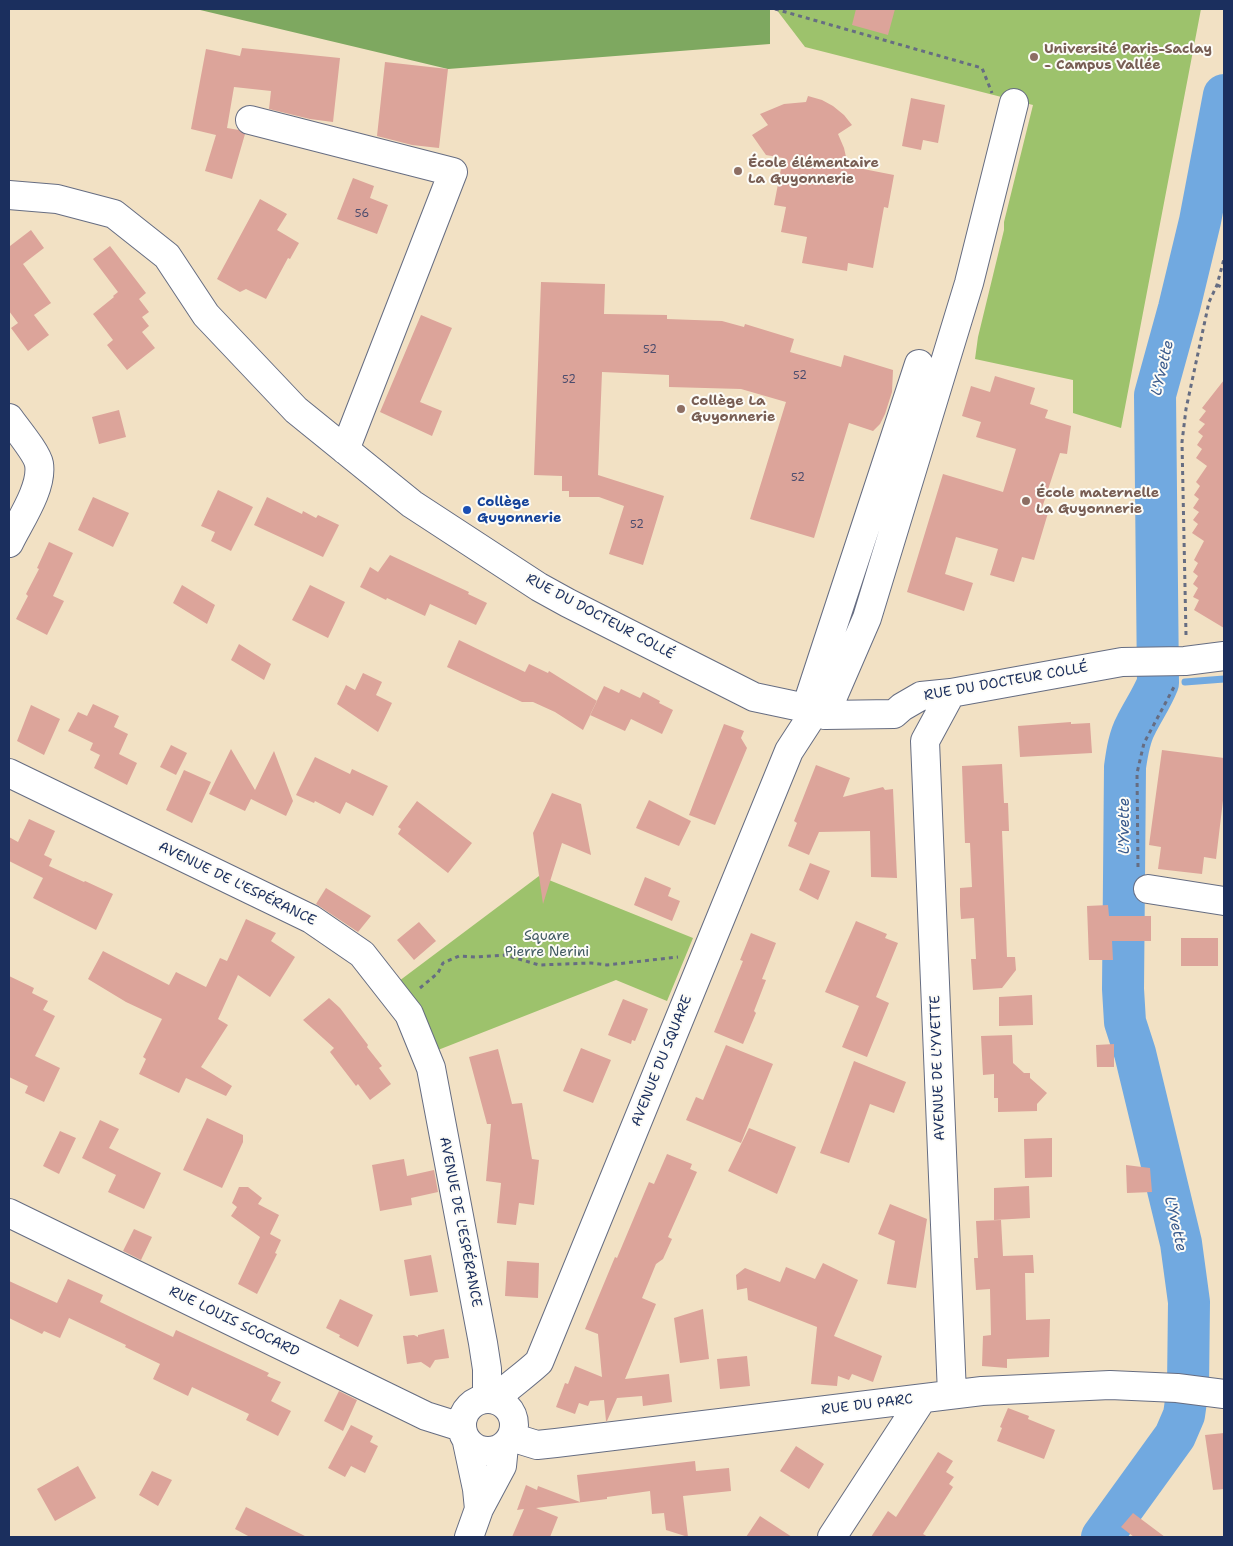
<!DOCTYPE html>
<html>
<head>
<meta charset="utf-8">
<style>
	body { margin:0 }
	#map { position:relative; width:1233px; height:1546px; overflow:hidden; background:#f2e1c4; font-family:"Shantell Sans",sans-serif }
	canvas { display:block }
	.frame { position:absolute; inset:0; border:10px solid #1b2f5e; pointer-events:none }
</style>
</head>
<body>
<div id="map">
<canvas width="1233" height="1546"></canvas>
<div class="frame"></div>
</div>
<script>
const ctx = document.querySelector('canvas').getContext('2d');
ctx.lineJoin = 'round';
function fillPath(path, color) { ctx.fillStyle = color; ctx.fill(path, 'evenodd'); }
function strokePath(path, color, width, dash) { ctx.strokeStyle = color; ctx.lineWidth = width; ctx.lineCap = dash ? 'butt' : 'round'; ctx.setLineDash(dash || []); ctx.stroke(path); }
function label(font, color, halo, rows, align = 'center') {
  ctx.font = font + ' "Shantell Sans",sans-serif'; ctx.lineWidth = 4; ctx.setLineDash([]); ctx.textBaseline = 'middle'; ctx.strokeStyle = halo; ctx.fillStyle = color; for (const [text, x, y, turn = 0] of rows) {
    ctx.save(); ctx.translate(x, y); ctx.rotate((+turn || 0) * Math.PI / 180); ctx.textAlign = isNaN(turn) ? turn : align; if (halo) ctx.strokeText(text, 0, 0); ctx.fillText(text, 0, 0); ctx.restore();
  }
}
fillPath(new Path2D(`
	M776 9H1201L1121 428 1073 413V380L975 359 978 337 1004 230V222L1033 105 805 47Z
	M539 876 693 938 667 1001 616 980 438 1050 399 981Z`), '#9dc26c');
fillPath(new Path2D(`
	M196 9H770V44L448 69Z`), '#7ea860');
strokePath(new Path2D(`
	M1185 682 1224 679`), '#71a9e0', 7);
strokePath(new Path2D(`
	M1102 1537 1175 1436 1184 1415 1188 1387 1189 1302 1181 1243 1135 1053 1125 1022 1123 989 1125 767C1127 753 1129 738 1136 725 1143 711 1152 698 1158 683L1155 395 1179 308 1200 221 1224 95`), '#71a9e0', 42);
fillPath(new Path2D(`
	M856 9H895L888 35 852 25Z
	M242 48 340 58 333 122 310 119 269 109 271 91 234 87 227 128 239 130 245 134 232 179 205 171 216 135 191 129 206 49 240 56Z
	M385 62 448 69 439 148 412 145 377 136Z
	M808 96 822 100 833 106 844 115 852 125 838 134 844 148 848 166 894 175 888 208 884 207 873 268 848 263 847 271 802 263 807 237 781 232 786 207 774 205 783 158 766 155 752 135 768 125 760 114 784 104 806 102Z
	M911 98 945 105 938 143 923 140 921 150 902 146Z
	M353 178 374 186 370 198 388 205 377 234 337 219Z
	M260 199 287 214 277 230 299 243 290 259 288 258 266 299 246 289 240 292 217 279Z
	M31 230 44 248 23 264 51 303 34 315 49 335 28 351 11 328 18 323 9 311V245L10 246Z
	M110 246 146 293 139 299 149 312 142 317 149 326 142 332 155 348 127 370 107 345 113 340 93 314 114 297 113 296 118 292 93 259Z
	M541 282 605 284 604 314 667 315V319L722 321 744 327 745 324 794 339 790 352 841 367 844 355 893 370 892 392 885 414 880 424 873 431 849 423 814 538 750 519 786 402 741 389 669 387V375L602 372 598 475 664 496 643 565 609 554 624 506 599 497H569V491H562V476L534 475Z
	M421 315 452 328 420 402 442 411 432 436 380 412Z
	M995 376 1035 388 1030 404 1048 410 1045 418 1071 426 1067 454 1060 453 1041 511 1048 513 1034 560 1022 557 1014 582 990 575 998 549 956 537 945 574 973 583 964 611 907 592 943 474 1003 492 1016 449 976 437 981 422 962 416 971 386 990 392Z
	M1224 380V628L1194 610 1199 600 1193 597 1198 588 1193 584 1198 576 1193 572 1198 563 1194 560 1204 541 1192 533 1198 524 1193 520 1199 512 1193 508 1199 499 1194 495 1200 486 1196 482 1207 466 1196 458 1202 449 1197 445 1203 436 1198 432 1205 424 1199 420 1206 411 1202 408Z
	M119 410 126 437 99 444 92 417Z
	M218 490 253 507 231 551 211 541 215 532 201 526Z
	M93 497 129 513 113 547 78 530Z
	M267 497 302 514 303 511 316 518 318 515 339 525 323 557 254 525Z
	M49 542 73 553 53 596 64 601 47 635 16 619 28 596 26 594 39 569 37 568Z
	M390 555 469 592 468 594 487 603 476 625 430 604 425 616 387 598 386 600 360 587 370 567 378 572Z
	M182 585 215 605 207 624 173 603Z
	M310 585 345 602 328 638 292 620Z
	M459 640 525 672 529 664 548 673 549 671 597 701 583 730 555 712 533 702H522L447 667Z
	M239 644 271 664 264 680 231 660Z
	M363 673 382 682 376 695 392 703 378 732 337 704 346 685 355 690Z
	M604 686 619 693 621 689 640 698 643 692 660 701 659 703 673 710 662 734 631 719 625 731 590 715Z
	M93 704 119 716 114 727 128 734 119 754 137 763 127 785 94 768 100 755 90 750 93 743 68 731 78 712 87 716Z
	M31 705 60 719 44 755 17 741Z
	M1071 722V724L1090 723 1092 753 1020 757 1018 726Z
	M724 724 744 731 741 738 747 748 715 825 689 815Z
	M171 745 187 753 176 775 160 767Z
	M231 749 255 790 274 751 293 801 286 816 251 799 245 811 209 794Z
	M1162 750 1224 758V792L1216 859 1204 857 1202 874 1158 869 1161 847 1149 845Z
	M315 757 350 774 352 769 388 786 373 816 346 802 340 814 315 801 314 803 296 795Z
	M1002 764 1004 803H1008L1009 831H1002L1007 957H1015L1016 970 1002 988 973 990 971 959H976L974 918 961 919 960 905V888L972 887 970 843H965L962 766Z
	M816 765 850 778 843 797 883 787 885 790 893 789 897 878 871 877 870 831 819 832 809 855 788 846 797 823 794 821Z
	M184 770 211 782 192 823 166 810Z
	M552 793 581 804 591 855 562 843 543 904 533 833Z
	M649 800 691 821 679 846 636 828Z
	M417 801 472 843 448 873 398 834 401 829 398 827Z
	M29 819 55 831 44 855 52 859 49 866 84 882 85 881 113 894 96 930 33 898 43 878 9 861V837L18 842Z
	M810 863 830 871 818 900 799 890Z
	M645 877 671 888 668 896 680 901 672 921 634 905Z
	M326 888 371 916 358 932 316 904Z
	M1108 905 1109 916H1151V941H1112L1113 960H1089L1087 906Z
	M246 919 276 933 271 941 295 957 270 997 238 975 218 1019 228 1025 201 1067 232 1086 226 1096 186 1078 179 1093 139 1074 146 1059 143 1057 162 1019 126 1002 88 979 103 951 169 985 176 972 206 987 220 958 227 961Z
	M856 921 887 934 885 938 898 943 876 997 889 1003 867 1057 842 1047 859 1006 825 992Z
	M419 922 436 941 414 960 397 940Z
	M751 933 776 943 762 979 766 980 754 1011 756 1013 743 1044 714 1032 743 961 740 960Z
	M1181 938H1218V966H1181Z
	M9 976 34 988 32 993 48 1001 43 1010 55 1016 35 1056 60 1068 44 1102 25 1093 28 1086 9 1077Z
	M1032 995 1033 1025 999 1026V997Z
	M329 998 340 1008 368 1045 367 1047 382 1066 379 1068 391 1084 370 1100 358 1084 356 1086 330 1052 334 1048 303 1020Z
	M623 999 648 1009 635 1041 632 1040 631 1044 608 1035Z
	M1012 1035 1013 1063 1024 1073H1030V1078L1047 1093 1037 1104V1111L998 1112V1098H994V1074L983 1075 981 1036Z
	M1114 1044V1067H1097L1096 1045Z
	M726 1045 773 1064 741 1143 686 1120 696 1097 703 1100Z
	M581 1048 611 1060 593 1103 563 1091Z
	M498 1049 512 1104 522 1103 532 1159 539 1160 534 1205 519 1203 516 1225 497 1223 501 1183 486 1181 491 1124H487L469 1057Z
	M854 1061 906 1082 894 1113 870 1104 849 1163 820 1153Z
	M207 1118 243 1135V1142L222 1188 183 1170Z
	M100 1120 119 1129 109 1148 161 1173 144 1209 108 1192 116 1175 82 1158Z
	M749 1128 796 1147 777 1194 728 1171Z
	M60 1131 76 1138 59 1174 43 1166Z
	M1052 1138V1177L1025 1178 1024 1139Z
	M667 1154 692 1164 690 1169 697 1172 668 1237 672 1239 663 1259 656 1264 642 1298 656 1304 625 1379 669 1374 672 1402 643 1406 642 1396 617 1398 607 1421H606L604 1400 590 1401 588 1406 579 1403 575 1414 556 1407 565 1383 568 1384 575 1366 602 1377 598 1334 585 1329 615 1257 617 1258 649 1182 654 1184Z
	M404 1159 407 1176 434 1170 438 1192 411 1198 412 1205 380 1211 372 1165Z
	M1126 1165 1150 1168 1152 1192 1127 1193Z
	M1029 1186 1030 1218 994 1220V1188Z
	M239 1187H248L262 1198 258 1204 279 1215 270 1234 281 1240 275 1253 277 1254 257 1294 238 1284 260 1237 231 1216 237 1207 232 1203Z
	M890 1204 927 1219 916 1288 887 1284 895 1241 878 1234Z
	M1001 1220 1003 1256 1033 1255 1034 1273H1025L1026 1320 1050 1319 1049 1357 1007 1359V1368L982 1366 983 1336 991 1335 990 1289 976 1290 974 1258H978L976 1221Z
	M134 1229 152 1237 141 1260 123 1251Z
	M431 1255 438 1292 410 1296 404 1260Z
	M507 1261 539 1263 538 1298 505 1296Z
	M823 1263 858 1280 834 1336 882 1356 873 1382 852 1374 849 1380 838 1376 837 1386 811 1384 817 1327 748 1300 747 1288 737 1290 736 1275 745 1268 780 1282 786 1267 815 1279Z
	M68 1279 103 1295 100 1302 137 1320 173 1337 176 1330 269 1373 267 1376 281 1382 271 1401 291 1411 278 1436 246 1420 249 1414 192 1387 188 1396 153 1379 160 1364 125 1347 126 1345 69 1318 60 1338 44 1331 42 1334 9 1318V1281L57 1303Z
	M340 1299 373 1315 358 1347 339 1337 340 1335 326 1328Z
	M703 1309 709 1359 680 1363 674 1318Z
	M444 1329 449 1358 435 1360 430 1368 421 1362 407 1364 403 1336 414 1335 418 1337V1335Z
	M747 1356 750 1386 720 1389 717 1359Z
	M339 1391 357 1400 343 1431 324 1421Z
	M1008 1408 1029 1416 1028 1419 1055 1430 1044 1459 997 1441 1002 1428 1000 1427Z
	M351 1425 373 1436 370 1442 378 1446 365 1473 351 1466 345 1477 328 1468Z
	M1224 1433V1489L1213 1490 1205 1435Z
	M796 1446 824 1464 809 1489 780 1471Z
	M938 1452 953 1461 946 1472 954 1477 949 1484 953 1487 923 1534 928 1537H871L888 1511 896 1517Z
	M695 1461 696 1471 729 1468 731 1491 683 1496 688 1537 666 1530 664 1513 652 1514 650 1491 607 1497V1499L536 1508 558 1517 550 1537H512L524 1509 517 1510 526 1485 537 1490 538 1486 580 1502 577 1475Z
	M78 1466 96 1498 55 1521 37 1489Z
	M152 1471 172 1480 158 1506 139 1495Z
	M246 1507 307 1537H250L235 1529Z
	M1133 1513 1165 1537H1134L1121 1527Z
	M760 1516 792 1537H746Z`), '#dca49a');
const minor = new Path2D(`
	M250 120 453 172 345 450
	M9 195 57 199 114 214 167 256 206 315 296 410 412 504 539 587 568 603 754 697 806 708 825 715 894 714 902 707 921 696 951 693 1122 662 1185 661 1224 656
	M9 418C16 428 37 453 39 464 43 488 19 522 9 543
	M951 693 925 741 952 1394
	M806 708 919 364
	M825 715 867 618 969 283 1014 103
	M9 773 311 919 362 954 409 1014 431 1068 483 1343 487 1369V1398
	M1148 889 1224 901
	M9 1213 426 1416 461 1427
	M462 1425a26 26 0 1 1 52 0a26 26 0 1 1-52 0Z
	M495 1399C509 1386 525 1375 539 1362L789 751 815 711
	M511 1437 537 1445 556 1443 982 1391 1110 1385 1177 1388 1224 1394
	M467 1442 477 1489 479 1509
	M469 1537 479 1509 502 1466 504 1446
	M832 1537 922 1399`);
strokePath(minor, '#666d82', 30);
strokePath(new Path2D(`
	M775 9 982 68 992 93
	M1217 285 1224 288
	M1186 635 1182 442 1186 409 1209 302 1217 285 1224 259
	M1138 867 1137 773 1144 743 1174 687
	M420 988 438 973 443 963 459 956 476 957 505 955 539 965 591 963 607 965 678 957`), '#666d82', 3, [4, 4]);
strokePath(minor, '#fff', 28);
for (const [x, y, r, color] of [
	[1034,57,5,"#8d6e63"],
	[738,171,5,"#8d6e63"],
	[681,409,5,"#8d6e63"],
	[1026,501,5,"#8d6e63"],
	[467,510,5,"#1a4fb4"]
]) { const dot = new Path2D(); dot.arc(x, y, r, 0, 2 * Math.PI); ctx.fillStyle = color; ctx.fill(dot); strokePath(dot, '#fdfcf7', 2); }
label('11px', '#4b4c6d', null, [
	["56",362,214],
	["52",650,350],
	["52",800,376],
	["52",569,380],
	["52",798,478],
	["52",637,525]
]);
label('bold 14px', '#785e54', '#fdfcf7', [
	["Université Paris-Saclay",1044,49],
	["- Campus Vallée",1044,65],
	["École élémentaire",748,163],
	["La Guyonnerie",748,179],
	["Collège La",691,401],
	["Guyonnerie",691,417],
	["École maternelle",1036,493],
	["La Guyonnerie",1036,509]
], 'left');
label('bold 14px', '#164399', '#fdfcf7', [
	["Collège",477,502],
	["Guyonnerie",477,518]
], 'left');
label('14px', '#1b2f5e', '#fdfcf7', [
	["RUE DU DOCTEUR COLLÉ",600,617,28],
	["RUE DU DOCTEUR COLLÉ",1006,682,-10],
	["AVENUE DE L'ESPÉRANCE",237,884,26],
	["AVENUE DU SQUARE",662,1061,-68],
	["AVENUE DE L'YVETTE",938,1068,-92],
	["AVENUE DE L'ESPÉRANCE",460,1222,79],
	["RUE LOUIS SCOCARD",234,1322,26],
	["RUE DU PARC",867,1405,-7]
]);
label('14px', '#425b62', '#fdfcf7', [
	["Square",547,936],
	["Pierre Nerini",547,952]
]);
label('italic 15px', '#395a8c', '#fdfcf7', [
	["L'Yvette",1163,368,-77],
	["L'Yvette",1125,826,-90],
	["L'Yvette",1175,1224,77]
]);
</script>
</body>
</html>
